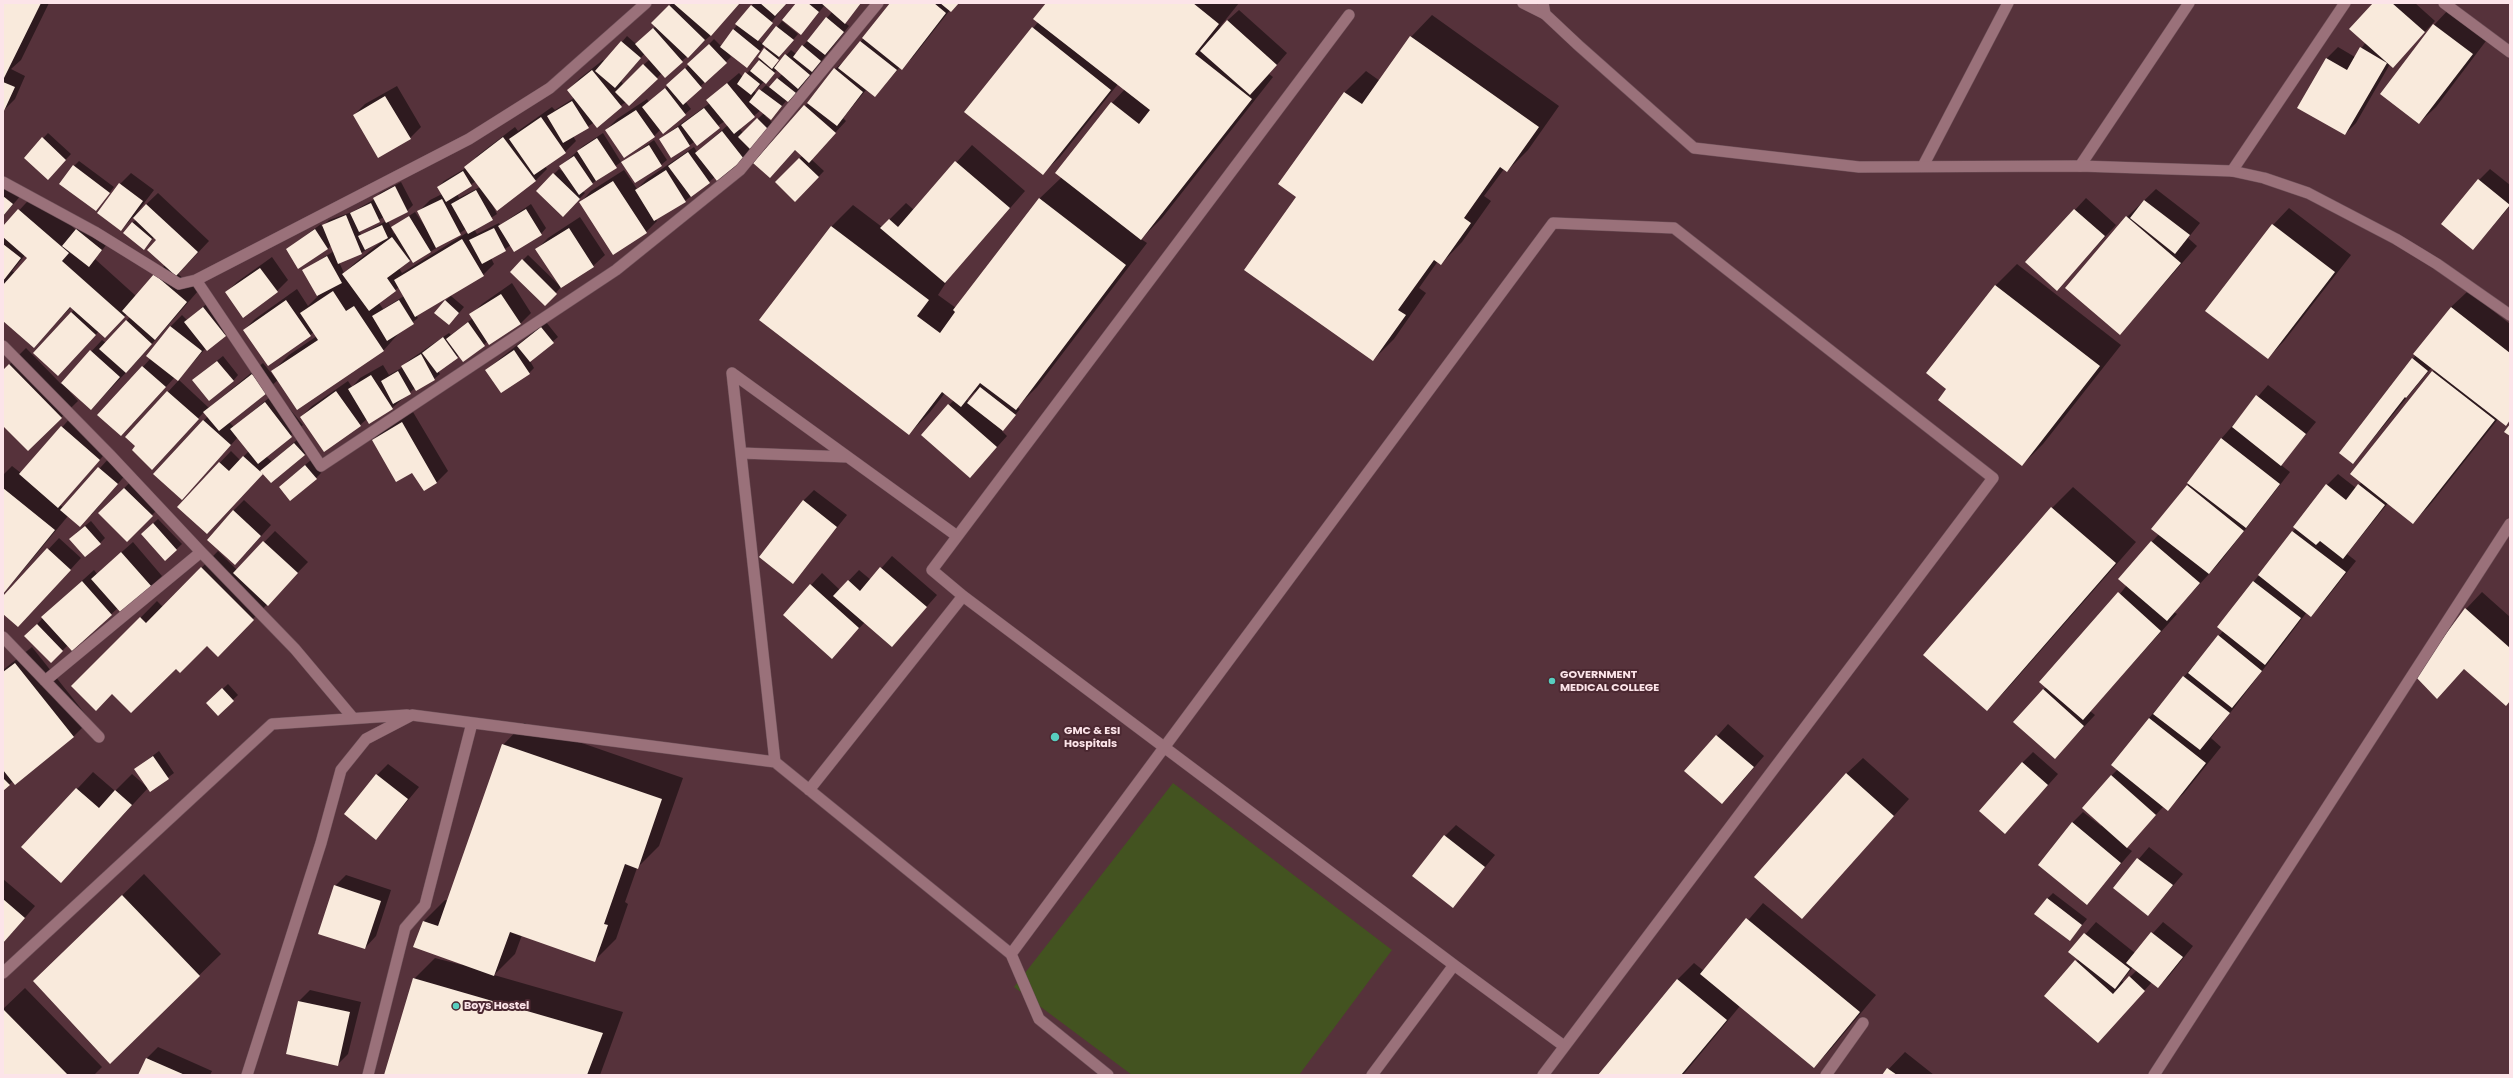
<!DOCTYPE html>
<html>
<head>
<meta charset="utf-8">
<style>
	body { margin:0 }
	#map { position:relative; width:2513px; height:1078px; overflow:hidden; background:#56323b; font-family:Poppins,sans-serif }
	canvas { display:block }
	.frame { position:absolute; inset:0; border:4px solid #fce4e9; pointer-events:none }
</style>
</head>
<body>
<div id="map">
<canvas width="2513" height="1078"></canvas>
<div class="frame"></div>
</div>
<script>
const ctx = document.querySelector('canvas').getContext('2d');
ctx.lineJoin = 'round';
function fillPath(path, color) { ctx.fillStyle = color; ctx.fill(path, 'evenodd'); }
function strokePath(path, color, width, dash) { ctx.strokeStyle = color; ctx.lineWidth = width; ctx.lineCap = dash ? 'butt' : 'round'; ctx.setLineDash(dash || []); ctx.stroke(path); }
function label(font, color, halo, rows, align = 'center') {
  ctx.font = font + ' Poppins,sans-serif'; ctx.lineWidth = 4; ctx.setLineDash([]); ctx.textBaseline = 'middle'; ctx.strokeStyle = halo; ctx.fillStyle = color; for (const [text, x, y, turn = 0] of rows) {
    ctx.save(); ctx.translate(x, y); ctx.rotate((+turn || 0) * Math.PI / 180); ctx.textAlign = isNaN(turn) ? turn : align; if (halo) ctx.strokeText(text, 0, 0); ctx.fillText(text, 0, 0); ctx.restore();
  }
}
fillPath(new Path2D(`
	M1173 783 1392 950 1299 1075H1132L1014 987Z`), '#435320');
fillPath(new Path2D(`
	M3 3H49L21 60 11 69 25 76 15 99 4 110Z
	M672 3H740L711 35 682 61 662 73 629 105 626 102 573 136 576 141 565 152 545 166 547 169 536 180 497 209 492 204 497 214 474 229 477 234 499 223 500 225 531 204 546 228 541 234 511 245 491 258 494 264 483 275 416 315 418 318 399 333 383 351 278 380 229 422 234 427 276 392 303 425 266 456 272 462 299 438 309 449 304 455 263 473 178 507 231 451 240 460 249 451 238 437 193 487 155 474 208 416 204 412 163 457 136 446 126 437 179 380 209 408 263 363 277 380 273 371 289 355 317 336 314 332 310 335 244 330 255 319 297 289 308 306 318 296 304 270 334 251 331 245 328 249H287L321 224 322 227 329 220 352 212 375 199 380 193 401 182 413 205 407 211 388 221 394 234 396 232 392 227 415 212 429 232 419 211 430 200 442 194 438 187 444 181 466 168 477 156 515 127 518 131 552 107 555 110 574 98 568 90 579 79 603 60 605 62 627 36 636 44 656 26 652 23ZM645 53 650 59 623 84 621 81ZM476 181 480 187 459 198 457 194ZM384 217 386 221 361 235 359 230ZM466 229 468 232 402 273 399 268 411 258 430 252ZM386 238 355 263 344 273 339 262 361 253ZM399 287 404 296 383 309 379 303Z
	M754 3H786L758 40 763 44 782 21 798 34 782 53 775 64 777 65 791 50 796 54 832 12 824 6 801 34 797 3H861L845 23 849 26 794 96 787 100 776 113 765 116 774 124 754 147 743 158 715 177 685 201 656 219 657 221 646 232 580 203 591 191 624 170 637 189 647 179 694 147 697 152 728 125 725 121 672 157 660 139 710 103 707 100 739 73 743 77 752 68 753 69 767 47 765 45 752 61 728 52 731 57 685 101 691 109 663 132 661 129 654 136 606 130 617 119 647 99 649 102 668 86 714 39 721 46ZM777 70 782 74 770 88 766 85 757 94 754 91ZM761 110 764 113 743 133 739 128Z
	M892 3H959L950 10 913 57 902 68 900 67 875 96 866 90 843 118 846 121 811 159 824 171 795 201 776 182 803 155 796 149 770 177 754 163 809 102 835 69 847 59Z
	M1047 3H1239L1219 28 1239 10 1287 53 1269 74 1273 77 1162 218 1141 239 1147 243 1037 387 1017 407 1020 409 1002 431 1007 436 981 465 949 405 954 400 945 393 930 412 909 434 761 320 832 226 853 205 882 227 906 203 914 210 972 145 1025 191 949 278 938 295 956 308 1039 199 1062 177 1057 173 1112 103 1125 89 1118 84 1060 157 1043 173 965 112 1039 21ZM975 392 976 393 969 402 967 400Z
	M2374 3H2415L2435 21 2393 66 2390 64 2356 123 2345 134 2298 107 2327 58 2338 47 2355 57 2366 42Z
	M2450 8 2489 37 2436 107 2419 123 2434 25Z
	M1432 15 1559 106 1528 150 1507 171 1504 169 1484 196 1491 201 1462 242 1441 264 1438 261 1419 288 1426 293 1394 339 1373 360 1298 197 1280 184 1345 92 1366 71 1380 81 1411 37Z
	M397 86 421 127 410 138 354 115 365 104Z
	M48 133 71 154 53 173 25 158Z
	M603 133 621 162 582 191 585 193 563 216 537 191 559 169 565 173 560 167 583 146Z
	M654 140 667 160 661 165 623 162Z
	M79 161 114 187 96 210 74 166Z
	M2490 169 2510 185V206L2473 249 2479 180Z
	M131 173 154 190 135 215 158 193 209 241 178 274 198 291 137 361 91 409 63 384 78 401 28 450 3 425V371L26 348 61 384 102 340 106 343 130 317 127 314 105 337 99 331 69 364 34 353 74 310 71 307 34 346 3 319V224L5 226 35 193 76 230 82 224 107 244 95 259 136 296 165 265 157 240 154 237 144 249 132 223 136 220 133 217 121 230 120 184ZM25 255 28 258 15 273 12 271Z
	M3 176 23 193 3 216Z
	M2156 189 2200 223 2188 238 2197 246 2120 334 2127 217Z
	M2086 198 2116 225 2057 289 2027 262Z
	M2289 208 2351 255 2284 341 2268 358 2273 225Z
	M580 217 605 255 593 266 561 287 545 305 511 272 528 255 559 285 537 249 548 238Z
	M272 257 288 280 277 291 226 293 237 282Z
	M2017 264 2121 345 2043 444 2022 465 1948 389 1927 373 1996 285Z
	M512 283 531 313 520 324 488 341 463 361 459 355 438 371 440 374 434 379 415 388 392 408 367 419 360 425 301 417 312 406 348 381 352 387 360 378 383 365 389 375 403 367 408 361 449 333 451 335 473 318 471 315 482 304Z
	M2468 291 2510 324V420L2505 425 2498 419 2429 506 2413 522 2388 503 2347 554 2356 561 2322 604 2311 615 2307 612 2211 738 2221 747 2184 793 2168 809 2164 806 2126 847 2132 851 2087 903 2072 823 2083 812 2101 826 2102 825 2111 776 2118 769 2149 718 2223 631 2218 627 2296 528 2327 485 2338 474 2356 488 2362 482 2435 369 2432 367 2353 463 2413 359 2451 307Z
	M451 296 464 307 454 319 445 301Z
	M209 302 231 330 206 348 178 379 175 377 132 424 99 415 151 358 147 356 171 326 182 315 187 320Z
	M546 322 558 337 530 361 534 368 529 373 486 370Z
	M223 356 238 375 233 381 199 375Z
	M2268 385 2316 422 2281 465 2290 472 2220 562 2174 612 2177 614 2090 711 2095 715 2066 746 2015 721 2046 687 2127 585 2119 578 2159 534 2187 486 2221 439Z
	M413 412 448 471 437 482 424 490 413 471 373 440 384 429Z
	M73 415 110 448 60 505 64 508 110 457 128 472 91 515 68 516 3 594V475L12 466 21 473Z
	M311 460 321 473 316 478 286 481Z
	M135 477 163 504 127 540 100 513Z
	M2073 487 2136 542 2008 688 1987 710 2052 508Z
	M814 490 847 515 793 582 803 501Z
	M244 500 271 525 246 553 233 511Z
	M158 519 182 544 165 560 147 529Z
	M91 521 105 538 100 543 76 533Z
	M275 531 308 562 218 655 207 645 176 667 112 693 73 686 157 601 163 607 218 551 237 570Z
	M59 538 81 558 29 615 3 612V598Z
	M133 542 162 576 151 587 118 608 72 650 68 645 51 662 26 636 54 606 94 570 97 574Z
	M892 556 937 595 892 646 865 622 832 657 784 615 822 573 840 590 859 570 871 580Z
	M2482 592 2510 617V701L2465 668 2437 697 2416 676 2466 609Z
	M32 647 90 720 74 736 15 784 13 781 3 790V670Z
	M228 684 238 695 218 714 208 703Z
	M524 723 683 778 659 846 637 868 625 902 628 904 616 939 595 960 522 935 515 954 494 975 623 1012 600 1075H385L414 979 435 958 462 965 423 922 445 900 448 901 503 745Z
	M1728 724 1764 756 1733 792 1686 771Z
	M159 751 174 773 150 791 148 788 77 865 23 847 93 772 115 791 132 774 147 787 135 769Z
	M2033 752 2058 774 2005 833 2022 763Z
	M1863 758 1909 799 1802 918 1846 774Z
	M388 764 419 787 376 839 377 775Z
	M1456 825 1495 855 1453 906 1445 836Z
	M2149 847 2183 874 2148 915 2114 888Z
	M144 874 221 954 110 1062 56 960Z
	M346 875 391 890 376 936 365 948 335 886Z
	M3 879 35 906 3 943Z
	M2053 893 2087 919 2070 940 2047 899Z
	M1763 903 1876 995 1830 1050 1814 1067 1740 1006 1683 1075H1599L1678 979 1694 963 1704 971Z
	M2096 922 2135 953 2163 922 2193 946 2169 976 2158 987 2152 982 2098 1042 2046 996 2079 959 2070 952ZM2133 967 2137 970 2124 983 2122 981Z
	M25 988 102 1067 94 1075H3V1009Z
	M310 990 361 1002 348 1054 337 1065 287 1053 299 1001Z
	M158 1047 212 1071 210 1075H139L147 1058Z
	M1905 1052 1934 1075H1883Z`), '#0007');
fillPath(new Path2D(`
	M3 3H41L4 78 3 77Z
	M673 3H740L711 36Z
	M760 3H787L775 16Z
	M796 3H808L819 12 801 35 782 20Z
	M821 3H861L845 24Z
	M890 3H934L946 13 902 70 862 38Z
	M940 3H959L951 12Z
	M1046 3H1193L1219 24 1195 54 1252 99 1141 240 1055 173 1111 102 1139 124 1150 110 1033 19Z
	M2373 3H2392L2425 32 2393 68 2349 29Z
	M669 5 705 40 688 58 651 23Z
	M751 5 773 23 758 41 735 24Z
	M826 17 844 32 825 55 807 41Z
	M1227 20 1277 65 1250 95 1200 51Z
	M2433 24 2473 54 2419 124 2380 94Z
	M776 26 794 40 779 57 762 44Z
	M1032 27 1111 90 1043 175 964 112Z
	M653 28 683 62 665 78 635 44Z
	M733 29 760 51 747 68 720 47Z
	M1410 36 1539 127 1507 172 1500 167 1464 218 1471 223 1441 265 1434 260 1398 310 1406 315 1373 361 1244 270 1296 197 1278 184 1344 92 1362 104Z
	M621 41 641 58 615 88 595 71Z
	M860 41 897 70 875 97 838 68Z
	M709 44 727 63 705 83 687 64Z
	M802 45 821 61 812 72 793 57Z
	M2360 47 2387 63 2345 135 2297 108 2326 58 2347 70Z
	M764 48 779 60 772 69 758 57Z
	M785 54 810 75 798 89 774 68Z
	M759 60 775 73 766 84 750 71Z
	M643 64 658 79 629 106 615 92Z
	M685 68 702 88 683 105 666 85Z
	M834 68 863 92 837 126 807 103Z
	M592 70 622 107 597 128 567 90Z
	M745 72 760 84 751 95 737 84Z
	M777 78 796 93 788 102 769 87Z
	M3 82 15 87 3 113Z
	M727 83 755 117 734 134 706 100Z
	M665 88 686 115 663 134 642 107Z
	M759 89 782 106 771 120 749 102Z
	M385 96 411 139 378 158 353 115Z
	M572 101 589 128 563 143 547 116Z
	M804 105 836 133 809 163 795 150 770 178 753 163Z
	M704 108 720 128 697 146 681 125Z
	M636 110 655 137 624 158 605 130Z
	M541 117 566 153 534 175 509 139Z
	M757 118 769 130 750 149 738 137Z
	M678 127 690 146 671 158 659 139Z
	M722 131 744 159 717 181 695 153Z
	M42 137 66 160 48 180 24 158Z
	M503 137 536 181 497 211 464 167Z
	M597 138 617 168 596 181 577 151Z
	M649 145 662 166 635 183 621 162Z
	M688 152 710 183 691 197 668 166Z
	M574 156 593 184 579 195 559 166Z
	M799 158 819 177 795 202 775 182Z
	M955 161 1010 208 945 283 880 228 889 219 898 227Z
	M73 165 110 193 96 211 59 184Z
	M666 170 686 202 654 221 635 190Z
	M463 171 472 186 446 202 437 187Z
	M553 173 580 199 563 217 536 191Z
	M2478 179 2510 205 2473 250 2441 224Z
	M613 181 647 233 613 255 579 202Z
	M119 183 143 201 121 231 97 213Z
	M395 186 408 212 386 223 373 198Z
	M476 190 493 220 468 234 451 204Z
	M3 196 13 204 3 216Z
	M1039 198 1126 265 1016 410 980 383 961 407 942 392 909 435 759 320 831 226 929 300 917 316 940 333 955 312 953 310Z
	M442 199 461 235 436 248 417 211Z
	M2144 200 2190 235 2175 254 2130 218Z
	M371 203 380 222 359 232 350 213Z
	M146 204 198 252 176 276 147 250 156 240 133 218Z
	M18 209 69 253 62 261 125 317 105 338 70 307 34 348 3 321V285L27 258 3 237V226Z
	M526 209 542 235 514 252 498 226Z
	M2074 209 2105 236 2057 291 2025 262Z
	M346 215 362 254 338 264 322 225Z
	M409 216 431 252 413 263 391 227Z
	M2126 216 2181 263 2120 335 2065 288Z
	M132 222 152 239 144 250 123 233Z
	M2272 224 2335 272 2268 359 2205 311Z
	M382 225 388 238 365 250 358 236Z
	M494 228 506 251 482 264 469 240Z
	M569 228 594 267 561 288 535 249Z
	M76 229 102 250 89 267 62 246Z
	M315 229 328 249 298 269 286 249Z
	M392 237 410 261 387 278 396 291 369 311 342 274Z
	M462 239 484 276 415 317 394 280Z
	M3 244 21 258 3 281Z
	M327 256 342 283 317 296 302 270Z
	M522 259 557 294 545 306 510 272Z
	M260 268 278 292 243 318 225 292Z
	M154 274 187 302 155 340 122 311Z
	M1995 285 2100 366 2022 466 1938 400 1946 389 1926 373Z
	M333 291 346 311 354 306 384 351 297 410 271 371 318 340 300 313Z
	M501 294 521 324 489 345 469 314Z
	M286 300 311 336 268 366 243 330Z
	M399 300 414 324 387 341 372 316Z
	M445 300 459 313 449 325 434 313Z
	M203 307 226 336 207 351 184 322Z
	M2451 307 2510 353V420L2506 426 2413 354Z
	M71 312 96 335 58 376 33 353Z
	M126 320 152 344 126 373 99 349Z
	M468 322 485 346 463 362 446 339Z
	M170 326 202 351 178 381 146 356Z
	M541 327 554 343 530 362 517 346Z
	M443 337 458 358 437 373 422 353Z
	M90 350 120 377 91 410 61 383Z
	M514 350 530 374 501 393 485 370Z
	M421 354 435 380 416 391 401 366Z
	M2412 358 2428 371 2406 398 2405 397 2353 464 2339 453Z
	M217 361 234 381 209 401 192 380Z
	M9 364 62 418 28 451 3 426V370Z
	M142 366 166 387 121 436 97 415Z
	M398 371 411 394 393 404 381 381Z
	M2432 371 2495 420 2413 524 2350 474Z
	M252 374 267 393 219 431 203 412Z
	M371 375 393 409 369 424 348 389Z
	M980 387 1016 415 1003 431 967 403Z
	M167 391 199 419 152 470 132 450 135 446 125 437Z
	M336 391 361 426 324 452 300 417Z
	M2256 395 2306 434 2281 466 2232 427Z
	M265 402 292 437 258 464 230 429Z
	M948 404 997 447 970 478 921 435Z
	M203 420 231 445 182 500 153 474Z
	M402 422 437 483 424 491 412 473 396 482 372 440Z
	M2510 424V436L2504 432Z
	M61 426 100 460 58 508 19 474Z
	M2221 438 2280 484 2246 528 2187 483Z
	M294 443 305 455 271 483 260 471Z
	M243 456 263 474 207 534 177 507 219 462 229 471Z
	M305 465 317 479 290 501 279 487Z
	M98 467 118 484 80 527 60 510Z
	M2326 484 2346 500 2358 484 2385 505 2343 559 2320 541 2316 545 2293 527Z
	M2187 485 2244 531 2209 574 2151 529Z
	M3 488 55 530 3 594Z
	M124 488 153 516 127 542 98 513Z
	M803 500 837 527 793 584 759 557Z
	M2051 507 2116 563 1987 711 1923 655Z
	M233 510 261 536 235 565 207 540Z
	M153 523 177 550 165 561 141 534Z
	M85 526 101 544 85 557 69 539Z
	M2292 531 2346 572 2311 617 2258 575Z
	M263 541 298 573 268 606 233 573Z
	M2151 541 2200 583 2167 621 2118 579Z
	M47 548 71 570 18 627 3 614V596Z
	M121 552 152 587 122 614 91 579Z
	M201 567 254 620 218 657 207 646 180 673 176 669 131 713 112 694 96 711 71 686 140 617 146 623Z
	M880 567 927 607 892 647 833 596 848 580 860 591Z
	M82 581 112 615 72 651 41 617Z
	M2253 581 2301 618 2265 665 2217 627Z
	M810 584 859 628 832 659 783 615Z
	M2118 592 2161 631 2083 720 2039 682Z
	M2465 608 2510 648V701L2506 706 2464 669 2437 699 2415 676Z
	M37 624 63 651 51 663 24 636Z
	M2218 635 2262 671 2232 708 2188 673Z
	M15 663 74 737 15 785 3 770V672Z
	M2183 676 2230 713 2200 750 2153 714Z
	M222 688 234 701 218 716 206 703Z
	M2043 689 2084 726 2055 759 2013 722Z
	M2149 718 2206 763 2168 811 2111 765Z
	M1716 735 1754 767 1722 804 1684 771Z
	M502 744 662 799 638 869 625 864 604 924 608 925 595 962 510 932 494 976 413 947 423 921 438 926Z
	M153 756 169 779 150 792 134 769Z
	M2022 762 2048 785 2005 834 1979 811Z
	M1846 773 1894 816 1802 919 1754 877Z
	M376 774 408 799 376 840 344 814Z
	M2111 775 2156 815 2127 848 2082 808Z
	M3 778 10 785 3 791Z
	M76 788 99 808 115 790 132 805 61 883 21 847Z
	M2072 822 2121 863 2087 905 2038 865Z
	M1444 835 1485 867 1453 908 1412 876Z
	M2137 858 2173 885 2148 916 2113 888Z
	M334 885 381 901 365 949 318 934Z
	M122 895 200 976 110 1064 33 981Z
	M2047 898 2082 925 2070 941 2034 914Z
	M3 899 25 918 3 943Z
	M1746 918 1860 1012 1814 1068 1700 974Z
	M2151 932 2183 957 2158 988 2126 963Z
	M2084 933 2130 969 2115 989 2068 952Z
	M2075 960 2113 994 2129 976 2145 991 2098 1043 2044 996Z
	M413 978 603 1033 587 1075H384Z
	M1677 979 1727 1020 1681 1075H1598Z
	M298 1001 350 1012 338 1066 286 1054Z
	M3 1009 68 1075H3Z
	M146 1058 185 1075H138Z
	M1887 1068 1897 1075H1882Z`), '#f9eadc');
const minor = new Path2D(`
	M1523 3 1545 14
	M2444 3 2510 52
	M1349 15 932 570 963 596 1454 965 1372 1075
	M1923 166 2008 3
	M2080 166 2189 3
	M2232 171 2345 3
	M3 182 95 232 179 284 196 280 469 139 550 88 646 3
	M196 280 321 466 616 270 740 170 878 3
	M3 346 110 455 201 552 45 681
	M732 373 775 762
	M732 373 957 536
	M741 453 848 457
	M201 552 295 649 353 718
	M3 637 99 737
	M809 790 963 596
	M1011 954 1039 1019 1108 1075
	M1454 965 1564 1046
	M3 973 272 724 407 715
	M247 1075 321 843 341 770 366 739 412 715 775 762 1011 954 1553 223 1674 228 1993 478 1543 1075
	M368 1075 405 928 425 905 472 723
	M1826 1075 1863 1023
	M2154 1075 2510 524`);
const tertiary = new Path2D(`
	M1543 3 1545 14 1578 45 1694 148 1859 167 2080 166 2232 171 2264 178 2308 193 2396 239 2437 264 2510 315`);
strokePath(minor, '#70525a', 12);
strokePath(tertiary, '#70525a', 12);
strokePath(minor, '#9a717a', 11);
strokePath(tertiary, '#9a717a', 11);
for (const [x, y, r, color] of [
	[1552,681,4,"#58cebf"],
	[1055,737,5,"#58cebf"],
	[456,1006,4,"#58cebf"]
]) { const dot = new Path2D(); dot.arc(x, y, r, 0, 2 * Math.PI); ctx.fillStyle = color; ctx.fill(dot); strokePath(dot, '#4b2831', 1.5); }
label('bold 11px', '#fce4e9', '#4b2831', [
	["GOVERNMENT",1560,675],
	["MEDICAL COLLEGE",1560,688],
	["GMC & ESI",1064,731],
	["Hospitals",1064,744],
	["Boys Hostel",464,1006]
], 'left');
</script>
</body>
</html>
